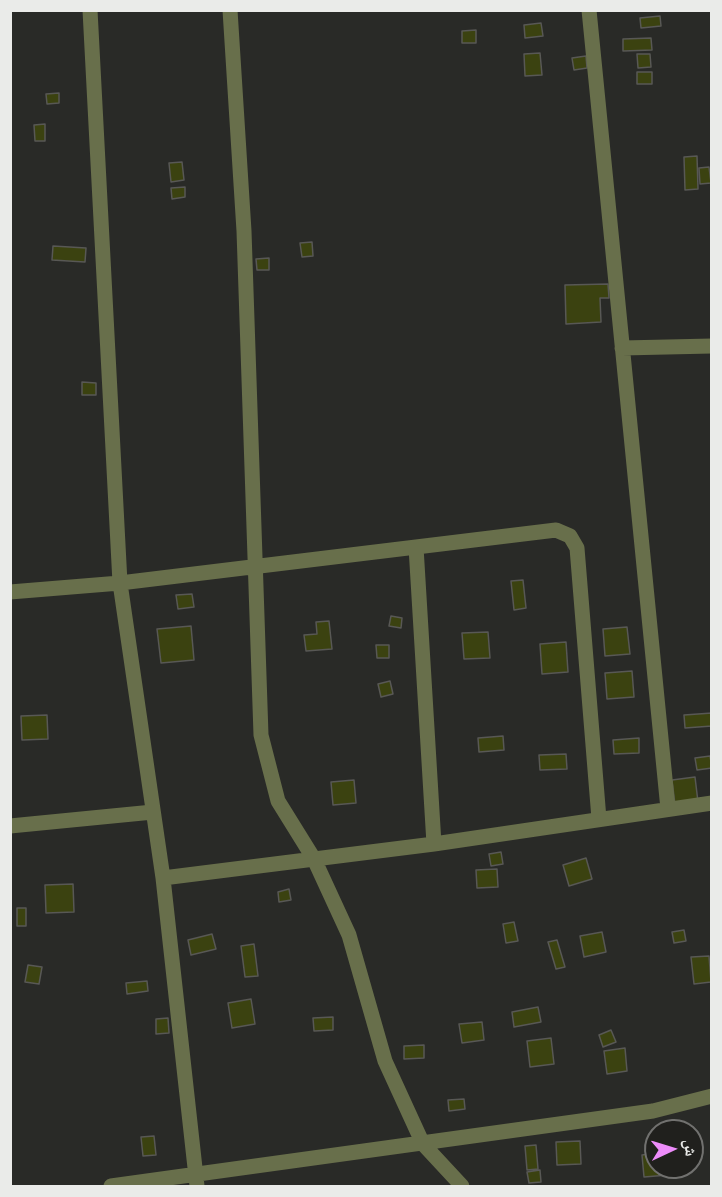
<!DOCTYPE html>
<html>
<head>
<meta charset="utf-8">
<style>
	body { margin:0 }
	#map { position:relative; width:722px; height:1197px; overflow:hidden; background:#292a27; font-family:"Alegreya Sans","Noto Naskh Arabic",sans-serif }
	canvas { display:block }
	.frame { position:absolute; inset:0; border:12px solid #eaebe9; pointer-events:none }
	.north { position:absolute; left:644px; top:1119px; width:60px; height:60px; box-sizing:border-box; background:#20201d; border:2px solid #71716f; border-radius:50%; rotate:86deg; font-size:16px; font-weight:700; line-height:24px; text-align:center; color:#eaebe9 }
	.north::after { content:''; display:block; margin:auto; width:21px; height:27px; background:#ed8cfa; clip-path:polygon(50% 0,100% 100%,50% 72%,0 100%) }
</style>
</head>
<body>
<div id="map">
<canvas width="722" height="1197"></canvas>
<div class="frame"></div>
<div class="north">ش</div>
</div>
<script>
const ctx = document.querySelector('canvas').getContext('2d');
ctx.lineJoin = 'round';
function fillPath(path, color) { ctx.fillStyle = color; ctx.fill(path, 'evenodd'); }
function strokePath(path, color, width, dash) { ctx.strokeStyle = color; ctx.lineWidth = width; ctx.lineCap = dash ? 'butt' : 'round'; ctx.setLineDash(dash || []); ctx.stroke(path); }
const building = new Path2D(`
	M660 16 661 26 641 28 640 18Z
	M541 23 543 36 525 38 524 25Z
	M476 30V43H462V31Z
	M651 38 652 50 623 51V39Z
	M540 53 542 75 525 76 524 54Z
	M637 54H650L651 67 638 68Z
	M586 56 587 68 574 70 572 58Z
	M637 72H652V84H637Z
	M59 93V103L47 104 46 94Z
	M45 124V141H35L34 125Z
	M697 156 698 189 685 190 684 157Z
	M182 162 184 180 171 182 169 163Z
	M709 167 711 183 700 184 699 168Z
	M185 187V197L172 199 171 188Z
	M312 242 313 256 302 257 300 243Z
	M53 246 86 248 85 262 52 260Z
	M269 258V270H257L256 259Z
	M608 284 609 298H600L601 322 566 324 565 285Z
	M82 382 96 383V395H82Z
	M523 580 526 608 514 610 511 581Z
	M192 594 194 607 178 609 176 595Z
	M391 616 402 618 401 628 389 626Z
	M329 621 332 649 306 651 304 635 317 634 316 622Z
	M191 626 194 660 161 663 157 629Z
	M627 627 630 654 605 656 603 629Z
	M488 632 490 658 464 659 462 633Z
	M566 642 568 672 542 674 540 644Z
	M376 645H389V658H377Z
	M632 671 634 697 607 699 605 673Z
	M390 681 393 694 381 697 378 684Z
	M712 713V726L685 728 684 715Z
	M47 715 48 739 22 740 21 716Z
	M503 736 504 750 479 752 478 738Z
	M639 738V753L614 754 613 740Z
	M566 754 567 769 540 770 539 755Z
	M710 756 712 768 697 770 695 758Z
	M695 777 698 802 675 805 672 780Z
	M354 780 356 803 333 805 331 782Z
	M501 852 503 864 491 866 489 854Z
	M586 858 592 879 569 886 563 865Z
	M497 869 498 887 477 888 476 870Z
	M73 884 74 912 46 913 45 885Z
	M289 889 291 900 279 902 278 892Z
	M17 908H26V926H17Z
	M514 922 518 941 506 943 503 924Z
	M684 930 686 941 674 943 672 932Z
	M602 932 606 952 584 957 580 936Z
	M212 934 216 949 191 955 188 940Z
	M557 940 565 967 556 969 548 942Z
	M254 944 258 976 245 977 241 946Z
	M709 956 711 982 694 984 691 957Z
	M28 965 42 967 39 984 25 982Z
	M147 981 148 991 127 994 126 983Z
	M251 999 255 1024 232 1028 228 1003Z
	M538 1007 541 1022 514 1027 512 1012Z
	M333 1017V1030L314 1031 313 1018Z
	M168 1018 169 1033 156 1034V1019Z
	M482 1022 484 1040 462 1043 459 1024Z
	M611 1030 616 1042 603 1047 599 1035Z
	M551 1038 554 1064 530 1067 527 1041Z
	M424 1045V1058L404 1059V1046Z
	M625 1048 627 1071 607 1074 604 1051Z
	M464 1099 465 1109 449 1111 448 1100Z
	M154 1136 156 1155 143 1156 141 1137Z
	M580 1141 581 1164 557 1165 556 1142Z
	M536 1145 538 1169 527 1170 525 1146Z
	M656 1153V1167H667L668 1175 644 1177 642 1155Z
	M540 1170 541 1182 529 1183 527 1172Z`);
fillPath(building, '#3b4210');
strokePath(building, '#585855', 1.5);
strokePath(new Path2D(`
	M90 10 120 583 163 878 197 1186
	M230 10 244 231 261 735 278 801 314 859 349 935 385 1061 423 1144 462 1186
	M589 10 668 809
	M622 348 712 346
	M416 547 434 844
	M10 592 120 583 556 530 570 536 577 548 599 819
	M10 826 153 812
	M163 878 434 844 712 803
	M111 1186 653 1111 712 1096`), '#686f4b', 15);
</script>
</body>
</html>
